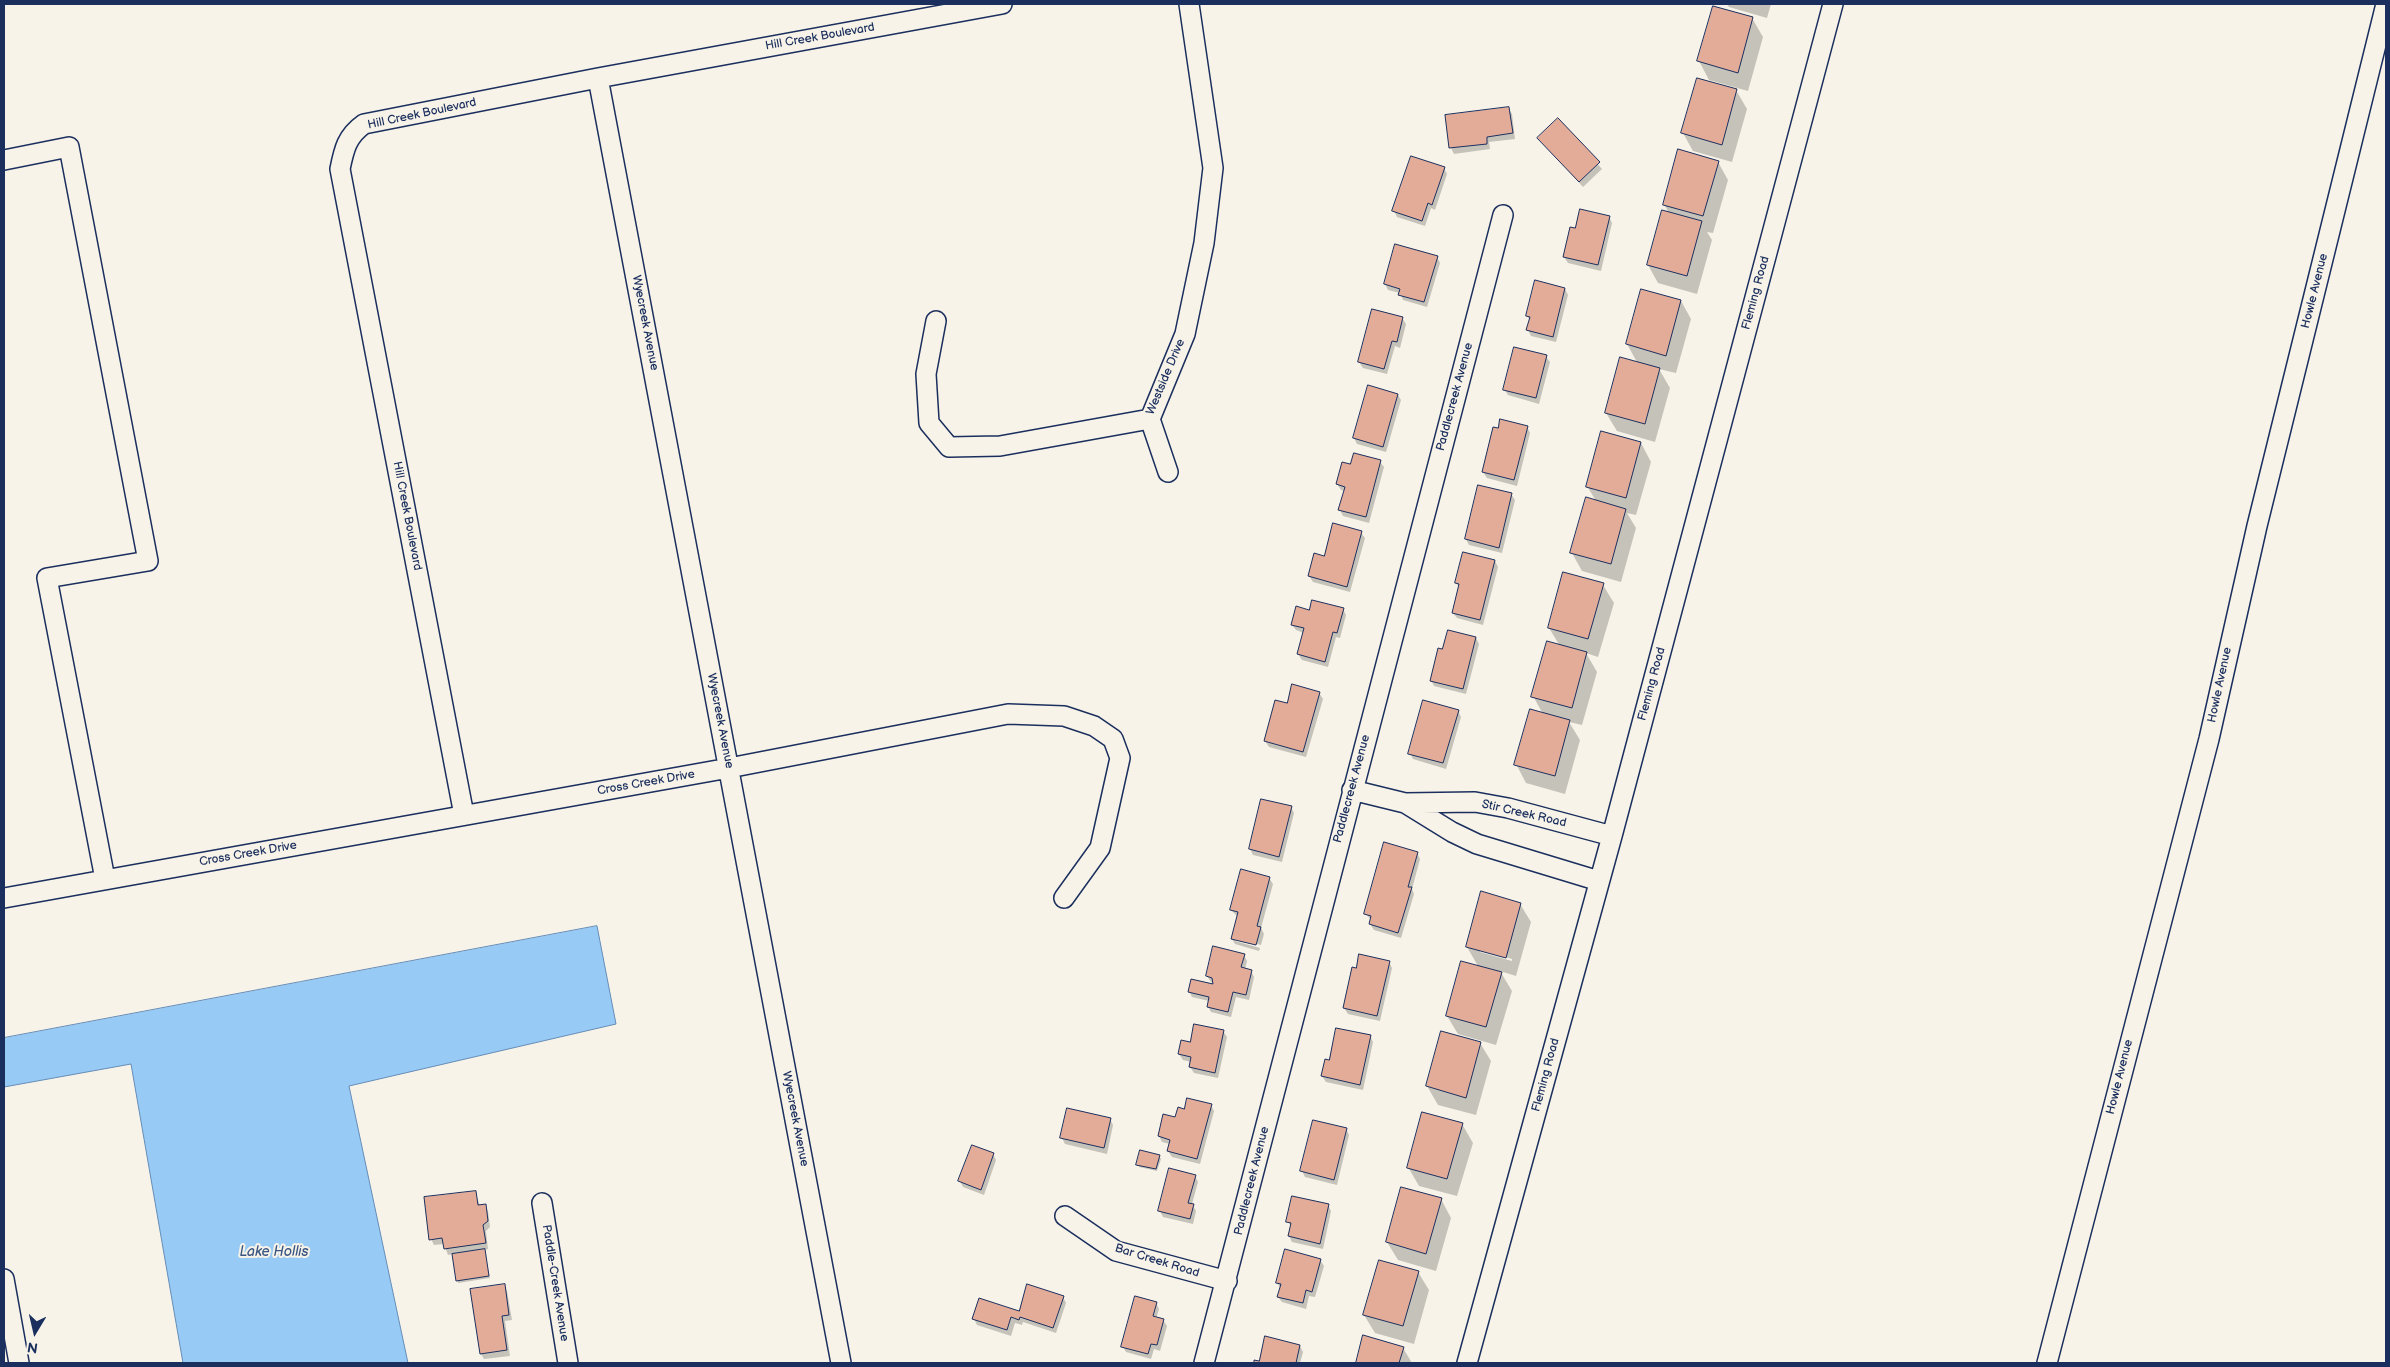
<!DOCTYPE html>
<html>
<head>
<meta charset="utf-8">
<style>
	body { margin:0 }
	#map { position:relative; width:2390px; height:1367px; overflow:hidden; background:#f7f3e8; font-family:"Balsamiq Sans",sans-serif }
	canvas { display:block }
	.frame { position:absolute; inset:0; border:5px solid #1b2f5e; pointer-events:none }
	.north { position:absolute; left:10px; top:1307px; width:50px; height:50px; -webkit-text-stroke:4px #f7f3e8; paint-order:stroke; rotate:189deg; font-size:14px; font-weight:700; line-height:20px; text-align:center; color:#1b2f5e }
	.north::after { content:''; display:block; margin:auto; width:18px; height:22px; background:#1b2f5e; clip-path:polygon(50% 0,100% 100%,50% 72%,0 100%) }
</style>
</head>
<body>
<div id="map">
<canvas width="2390" height="1367"></canvas>
<div class="frame"></div>
<div class="north">N</div>
</div>
<script>
const ctx = document.querySelector('canvas').getContext('2d');
ctx.lineJoin = 'round';
function fillPath(path, color) { ctx.fillStyle = color; ctx.fill(path, 'evenodd'); }
function strokePath(path, color, width, dash) { ctx.strokeStyle = color; ctx.lineWidth = width; ctx.lineCap = dash ? 'butt' : 'round'; ctx.setLineDash(dash || []); ctx.stroke(path); }
function label(font, color, halo, rows, align = 'center') {
  ctx.font = font + ' "Balsamiq Sans",sans-serif'; ctx.lineWidth = 4; ctx.setLineDash([]); ctx.textBaseline = 'middle'; ctx.strokeStyle = halo; ctx.fillStyle = color; for (const [text, x, y, turn = 0] of rows) {
    ctx.save(); ctx.translate(x, y); ctx.rotate((+turn || 0) * Math.PI / 180); ctx.textAlign = isNaN(turn) ? turn : align; if (halo) ctx.strokeText(text, 0, 0); ctx.fillText(text, 0, 0); ctx.restore();
  }
}
const water = new Path2D(`
	M597 926 616 1024 349 1086 408 1363H183L131 1064 4 1087V1038Z`);
fillPath(water, '#97caf4');
strokePath(water, '#658cb8', 1);
fillPath(new Path2D(`
	M1727 4H1771L1767 18 1729 7Z
	M1752 18 1763 37 1748 91 1709 80 1699 61Z
	M1736 90 1747 109 1732 162 1693 151 1683 133Z
	M1508 108 1512 114 1515 139 1489 142 1490 149 1454 154 1451 148 1447 116Z
	M1558 120 1602 169 1583 187 1539 138Z
	M1718 162 1728 180 1713 233 1707 232 1712 240 1697 294 1658 283 1648 265 1669 213 1664 204Z
	M1444 168 1447 174 1435 210 1431 208 1425 226 1397 217 1394 211Z
	M1609 217 1612 223 1601 271 1568 263 1564 257 1576 229Z
	M1437 257 1440 263 1427 307 1403 300 1400 293 1388 290 1385 284Z
	M1565 289 1568 295 1556 342 1531 336 1528 330 1530 321 1527 315Z
	M1681 301 1691 319 1676 373 1659 369 1670 388 1655 442 1617 431 1606 413 1638 364 1627 344Z
	M1402 318 1406 324 1400 348 1395 346 1387 374 1363 368 1359 362Z
	M1546 357 1550 362 1539 404 1508 395 1504 389Z
	M1398 395 1401 400 1386 452 1357 444 1354 438Z
	M1527 427 1530 433 1517 486 1487 478 1483 472Z
	M1641 443 1651 462 1636 515 1627 513 1636 528 1621 582 1582 571 1572 553 1596 501 1587 486Z
	M1380 462 1384 467 1369 523 1343 516 1340 510 1345 491 1341 490 1337 484 1351 466Z
	M1511 494 1515 500 1502 553 1469 545 1466 539Z
	M1361 533 1365 538 1350 592 1313 582 1309 576 1325 557Z
	M1495 561 1498 567 1483 625 1457 618 1453 613 1460 588 1456 583Z
	M1603 585 1614 603 1598 657 1586 653 1597 672 1582 725 1569 722 1580 740 1565 794 1526 783 1516 764 1543 714 1533 696 1560 646 1549 628Z
	M1343 609 1346 615 1340 638 1336 637 1328 667 1302 660 1298 654 1304 633 1296 630 1292 625 1310 611Z
	M1476 638 1479 644 1466 694 1434 686 1431 680Z
	M1319 693 1323 699 1306 757 1269 747 1265 741 1287 705Z
	M1458 711 1461 717 1446 769 1413 759 1410 753Z
	M1262 800 1291 807 1294 813 1282 862 1253 855 1250 849Z
	M1417 853 1420 859 1412 889 1414 894 1401 938 1374 930 1370 924 1371 920 1365 913Z
	M1269 878 1273 884 1261 928 1264 934 1261 945 1235 938V941L1260 948 1259 951 1235 944 1232 939 1238 917 1231 910Z
	M1520 904 1531 922 1516 976 1500 971 1512 991 1496 1045 1458 1034 1447 1016 1478 966 1467 947ZM1480 949 1512 959V961L1480 952Z
	M1244 955 1247 961 1245 969 1251 971 1254 977 1249 1000 1236 997 1231 1017 1211 1012 1208 1006 1209 1001 1192 997 1189 991 1216 986 1217 984 1211 982 1207 976Z
	M1389 962 1392 968 1380 1021 1348 1014 1344 1008 1357 969Z
	M1223 1031 1227 1037 1218 1078 1194 1073 1190 1067 1191 1062 1183 1060 1179 1054 1191 1043Z
	M1442 1032 1480 1043 1491 1061 1476 1115 1438 1105 1427 1086Z
	M1370 1036 1373 1042 1363 1090 1326 1082 1322 1076Z
	M1211 1105 1214 1111 1200 1164 1172 1157 1168 1151 1170 1144 1162 1142 1159 1136 1185 1110Z
	M1110 1119 1113 1125 1107 1154 1065 1144 1062 1138Z
	M1462 1124 1473 1143 1457 1196 1419 1186 1408 1167Z
	M1346 1129 1349 1135 1337 1185 1305 1177 1302 1171Z
	M993 1154 996 1160 984 1195 963 1187 960 1181Z
	M1159 1156 1161 1159 1157 1171 1139 1167 1138 1164Z
	M1195 1176 1198 1182 1192 1204 1196 1211 1193 1224 1163 1217 1160 1211Z
	M475 1192 480 1206H485L488 1211 490 1227 486 1231 488 1249 484 1250 490 1278 458 1283 453 1254 448 1255 444 1244 434 1245 431 1239Z
	M1441 1199 1451 1218 1436 1271 1398 1260 1387 1242Z
	M1328 1205 1331 1211 1323 1249 1292 1242 1289 1236 1291 1227 1288 1221Z
	M1320 1260 1324 1266 1315 1297 1309 1296 1306 1309 1282 1302 1278 1297 1281 1289 1277 1283Z
	M1418 1272 1429 1290 1414 1344 1375 1333 1364 1315Z
	M504 1285 507 1291 512 1320 505 1321 510 1356 484 1359 481 1354Z
	M1063 1297 1066 1303 1056 1333 1023 1322 1022 1325 1015 1323 1011 1336 977 1325 974 1319 1020 1312Z
	M1156 1303 1159 1309 1156 1319 1163 1320 1167 1326 1160 1351 1154 1349 1151 1359 1126 1352 1123 1347Z
	M1364 1337 1403 1348 1412 1363H1357Z
	M1300 1346 1303 1352 1300 1363H1255Z`), '#0003');
const building = new Path2D(`
	M1713 6 1753 17 1738 73 1697 61Z
	M1697 78 1737 89 1722 145 1681 133Z
	M1509 107 1513 133 1487 137V144L1449 148 1445 115Z
	M1558 118 1600 162 1579 182 1537 138Z
	M1678 149 1719 161 1703 216 1663 205Z
	M1411 156 1445 167 1432 205 1428 203 1422 221 1392 211Z
	M1580 209 1610 216 1598 265 1563 257 1570 227 1575 228Z
	M1662 210 1702 221 1687 276 1647 265Z
	M1395 244 1438 256 1424 302 1398 295 1400 289 1384 284Z
	M1535 280 1565 288 1553 337 1526 330 1530 317 1526 316Z
	M1641 289 1681 300 1666 356 1626 344Z
	M1372 309 1403 317 1397 342 1392 341 1384 369 1358 362Z
	M1514 347 1547 355 1536 398 1503 390Z
	M1620 357 1660 368 1645 424 1605 413Z
	M1368 385 1398 394 1383 447 1353 438Z
	M1500 419 1528 426 1514 480 1482 472 1493 427 1498 428Z
	M1601 431 1641 442 1626 498 1586 487Z
	M1354 453 1381 460 1366 517 1338 510 1345 487 1336 484 1342 462 1350 464Z
	M1478 485 1512 493 1499 548 1465 539Z
	M1586 497 1626 509 1611 564 1570 553Z
	M1333 523 1362 531 1347 587 1308 576 1314 553 1324 556Z
	M1463 552 1495 560 1480 620 1452 613 1459 584 1455 583Z
	M1563 572 1604 583 1588 639 1548 628Z
	M1312 600 1344 608 1337 633 1333 632 1325 662 1297 654 1304 628 1291 625 1296 606 1309 610Z
	M1448 630 1476 637 1463 689 1430 681 1438 648 1442 649Z
	M1547 641 1587 652 1572 708 1531 697Z
	M1292 684 1320 692 1303 752 1264 741 1275 700 1287 703Z
	M1423 700 1459 710 1443 763 1408 754Z
	M1530 709 1570 720 1555 776 1514 765Z
	M1261 799 1292 806 1279 857 1249 849Z
	M1384 842 1418 852 1408 887H1412L1398 933 1369 924 1371 916 1364 914Z
	M1241 869 1270 877 1257 926 1261 927 1256 945 1231 939 1238 912 1230 910Z
	M1481 891 1521 903 1506 958 1466 947Z
	M1213 946 1245 954 1241 967 1252 970 1246 995 1233 992 1228 1012 1207 1007 1209 997 1188 992 1191 979 1213 984 1212 978 1206 976Z
	M1359 954 1390 961 1377 1016 1343 1008 1352 967 1356 968Z
	M1461 961 1502 972 1486 1027 1446 1016Z
	M1194 1024 1224 1030 1215 1073 1189 1067 1191 1057 1178 1054 1181 1040 1190 1042Z
	M1336 1028 1371 1035 1360 1085 1321 1076 1325 1059 1329 1060Z
	M1441 1031 1481 1042 1466 1098 1426 1086Z
	M1187 1098 1212 1104 1197 1159 1167 1151 1170 1140 1158 1136 1163 1114 1175 1117 1178 1107 1184 1109Z
	M1067 1108 1111 1118 1104 1148 1060 1138Z
	M1422 1112 1463 1123 1447 1179 1407 1168Z
	M1313 1120 1347 1128 1334 1180 1300 1171Z
	M972 1145 994 1153 981 1190 958 1181Z
	M1140 1150 1160 1155 1156 1169 1136 1165Z
	M1169 1168 1196 1175 1188 1203 1194 1204 1190 1219 1158 1211Z
	M1401 1187 1442 1198 1426 1254 1386 1242Z
	M476 1191 478 1205 486 1204 488 1221 483 1225 486 1243 444 1249 442 1238 429 1240 424 1197Z
	M1292 1196 1329 1204 1320 1244 1288 1236 1291 1223 1286 1222Z
	M485 1249 489 1276 456 1281 452 1254Z
	M1285 1249 1321 1259 1312 1292 1306 1290 1303 1303 1277 1297 1281 1284 1276 1283Z
	M1379 1260 1419 1271 1403 1326 1363 1315Z
	M505 1284 509 1315 502 1316 507 1350 480 1354 470 1289Z
	M1027 1284 1064 1296 1053 1328 1020 1317 1019 1320 1011 1317 1007 1330 972 1319 979 1298 1019 1311Z
	M1135 1296 1157 1302 1153 1316 1164 1319 1157 1345 1151 1344 1148 1354 1121 1347Z
	M1363 1335 1404 1347 1399 1363H1356Z
	M1265 1336 1300 1345 1296 1363H1254V1360L1259 1361Z`);
fillPath(building, '#e3ac99');
strokePath(building, '#1b2f5e', 1);
const street = new Path2D(`
	M598 78 841 1363
	M4 160 69 147 148 561 47 578 105 879
	M936 321 926 374 929 423 949 447 1000 446 1150 419 1185 334 1204 243 1213 168 1189 4
	M1150 419 1168 472
	M1352 790 1405 803 1475 802 1508 808 1612 836
	M1405 803 1452 832 1477 844 1599 881
	M464 815 340 169C344 149 347 136 364 124L598 78 1002 4
	M4 898 729 768 1008 714 1064 716 1094 726 1113 739 1120 758 1100 848 1064 898
	M542 1203 568 1363
	M1065 1216 1116 1251 1227 1281
	M4 1279 19 1363
	M1204 1363 1503 215
	M1467 1363 1612 836 1833 4
	M2047 1363 2209 739 2257 526 2386 4`);
strokePath(street, '#1b2f5e', 22);
strokePath(street, '#f7f3e8', 19);
label('12px', '#1b2f5e', '#f7f3e8', [
	["Hill Creek Boulevard",820,37,-10],
	["Hill Creek Boulevard",422,114,-12],
	["Howle Avenue",2315,291,-76],
	["Fleming Road",1756,293,-75],
	["Wyecreek Avenue",645,323,79],
	["Westside Drive",1166,377,-67],
	["Paddlecreek Avenue",1455,397,-75],
	["Hill Creek Boulevard",407,516,79],
	["Fleming Road",1652,684,-75],
	["Howle Avenue",2220,685,-78],
	["Wyecreek Avenue",720,721,79],
	["Cross Creek Drive",646,783,-10],
	["Paddlecreek Avenue",1352,789,-75],
	["Stir Creek Road",1524,814,13],
	["Cross Creek Drive",248,854,-10],
	["Fleming Road",1546,1075,-75],
	["Howle Avenue",2120,1077,-76],
	["Wyecreek Avenue",795,1119,79],
	["Paddlecreek Avenue",1252,1181,-76],
	["Bar Creek Road",1157,1261,17],
	["Paddle-Creek Avenue",555,1283,81]
]);
label('italic 14px', '#3a5684', '#f7f3e8', [
	["Lake Hollis",274,1252]
]);
</script>
</body>
</html>
